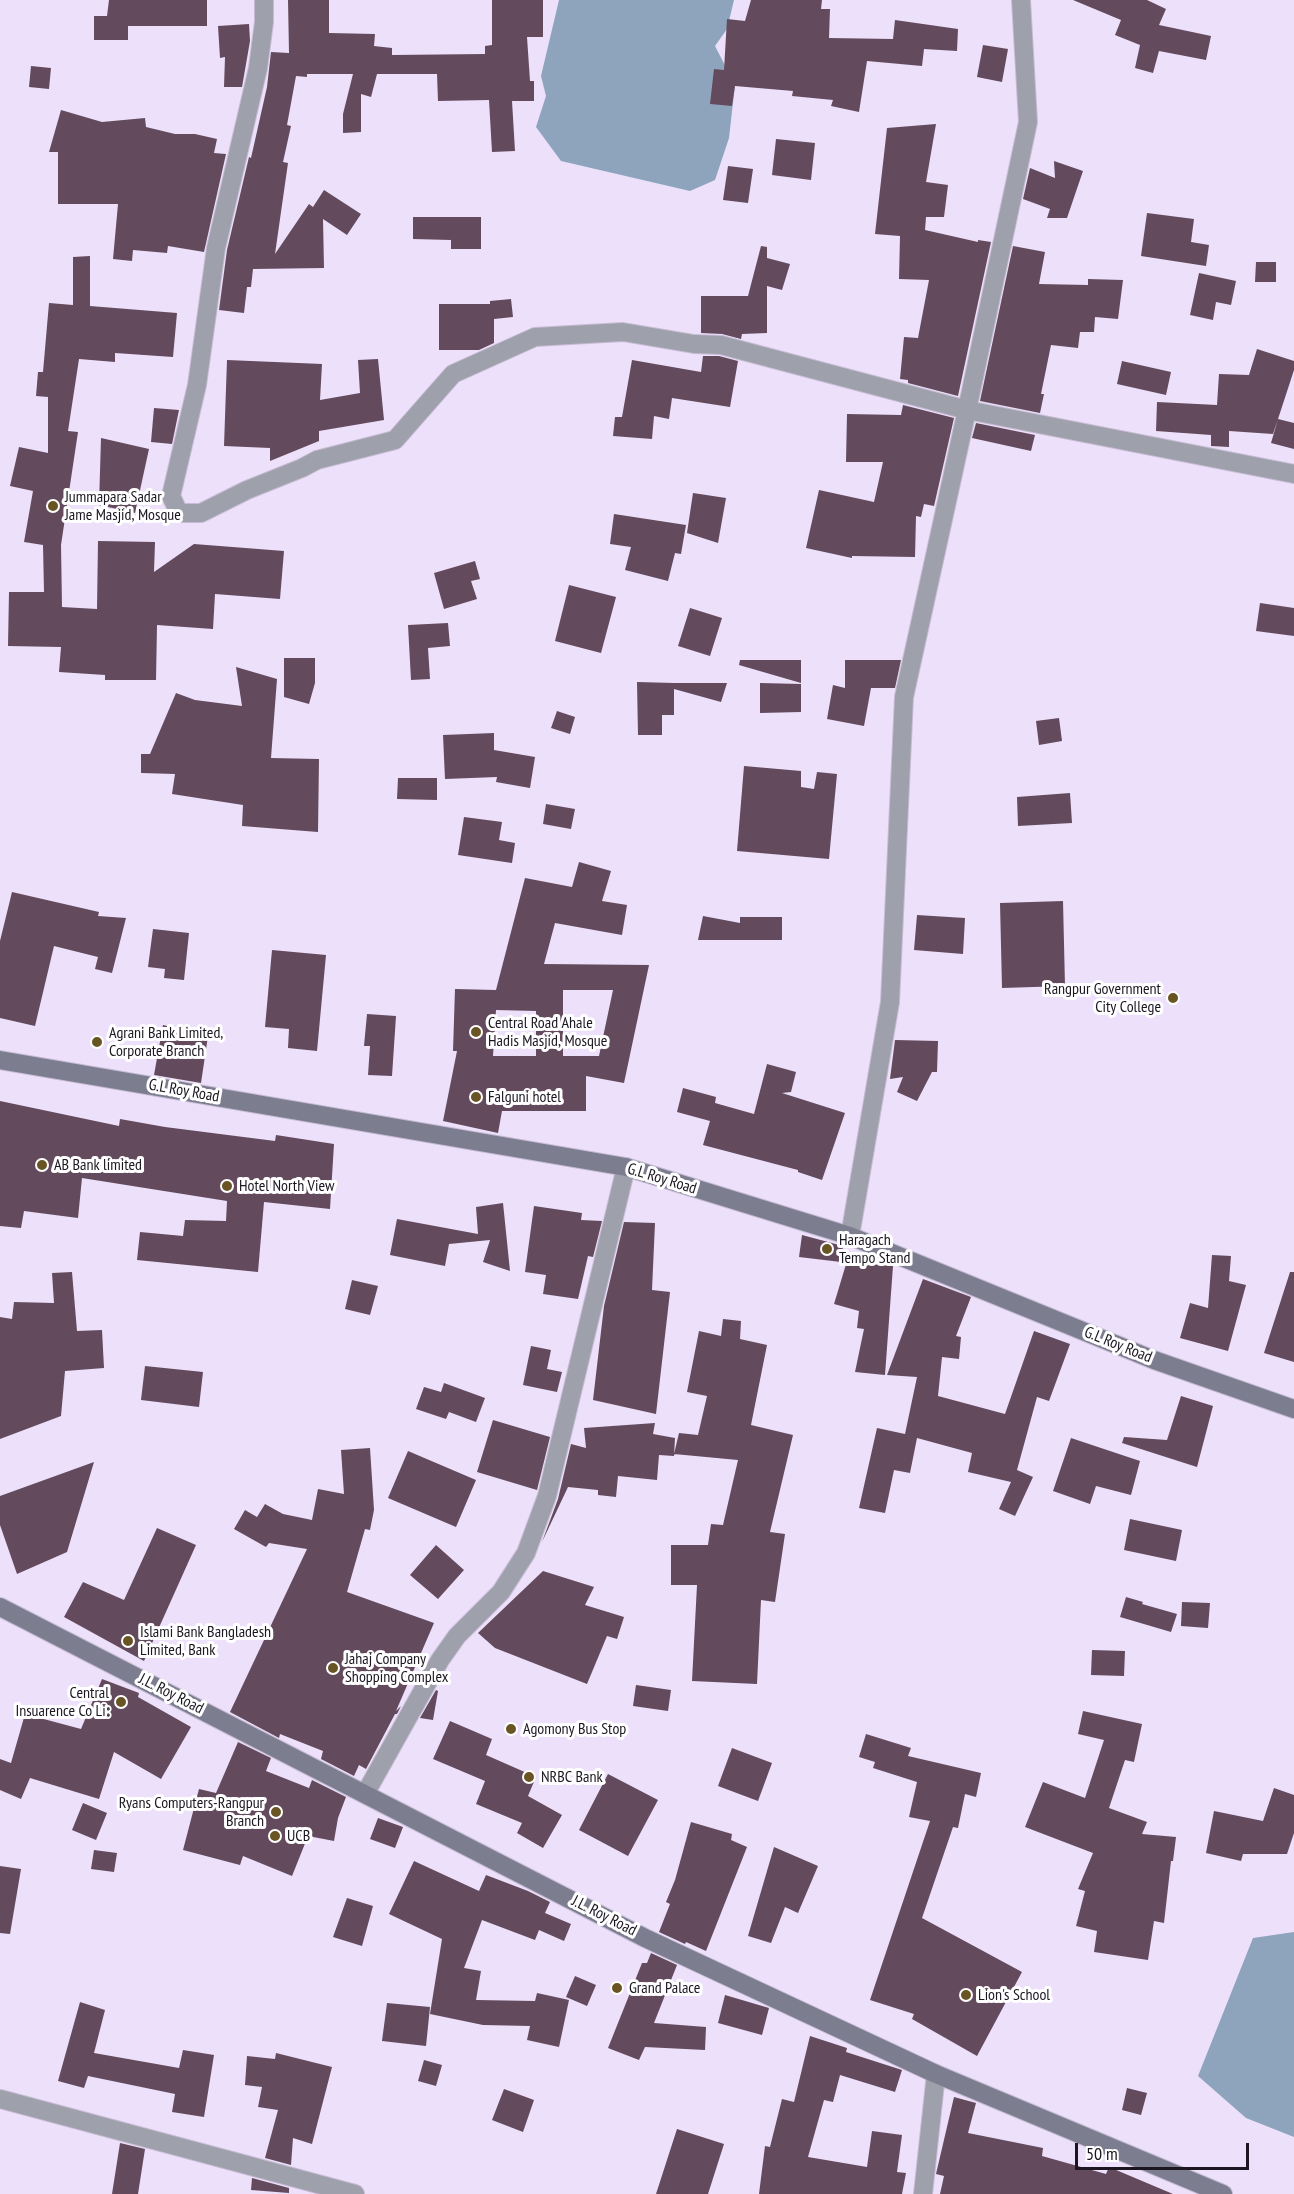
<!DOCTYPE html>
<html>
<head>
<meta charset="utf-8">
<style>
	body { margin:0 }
	#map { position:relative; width:1294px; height:2194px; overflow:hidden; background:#ede0fb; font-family:"PT Sans Narrow",sans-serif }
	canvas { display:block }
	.scale { position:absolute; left:1075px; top:2143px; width:174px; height:27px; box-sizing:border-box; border:3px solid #1b1620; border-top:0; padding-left:8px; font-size:18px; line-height:21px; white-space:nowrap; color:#1b1620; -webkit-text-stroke:4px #fff; paint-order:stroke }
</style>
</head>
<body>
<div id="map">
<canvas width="1294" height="2194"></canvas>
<div class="scale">50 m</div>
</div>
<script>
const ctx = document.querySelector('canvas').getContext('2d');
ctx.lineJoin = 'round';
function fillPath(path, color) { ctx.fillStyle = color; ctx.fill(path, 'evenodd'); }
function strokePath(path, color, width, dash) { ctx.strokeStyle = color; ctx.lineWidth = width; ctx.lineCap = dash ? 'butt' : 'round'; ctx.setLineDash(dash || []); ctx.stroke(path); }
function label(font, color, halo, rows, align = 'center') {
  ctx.font = font + ' "PT Sans Narrow",sans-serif'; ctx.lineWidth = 6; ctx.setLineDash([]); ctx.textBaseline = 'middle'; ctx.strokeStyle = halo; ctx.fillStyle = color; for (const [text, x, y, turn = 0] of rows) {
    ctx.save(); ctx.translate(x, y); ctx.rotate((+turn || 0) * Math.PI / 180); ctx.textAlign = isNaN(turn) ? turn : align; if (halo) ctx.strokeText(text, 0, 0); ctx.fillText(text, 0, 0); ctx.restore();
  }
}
fillPath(new Path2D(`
	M559 0H734L727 29 715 46 735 85 729 138 715 180 690 191 561 161 536 127 546 96 541 76Z
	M1294 1932V2137L1246 2118 1198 2076 1253 1938Z`), '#8ea4bd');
fillPath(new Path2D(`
	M109 0H207V26H128V40H94V16H107Z
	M288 0H329V33L375 34 374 46 392 48V55L485 54V46L492 45V0H543V37H527L530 81H534V101H512L515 151 492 152 489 100 438 101 437 74H377L371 97 361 94V132L343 133V114L353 74H307V77L296 76 287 125 291 126 283 162 288 163 275 254 309 204 313 207 324 190 361 214 347 235 323 219 324 268 253 269 251 287H247L244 313 219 310 227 250 249 157 251 158 267 87 271 52 289 53Z
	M751 0H822L821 9H830L829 38 893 39 895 20 958 29 957 51 924 49 922 66 867 61 859 112 831 106 833 100 792 96 793 91 735 86 732 106 710 104 714 69 724 70 727 19 745 21Z
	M1073 0H1147L1166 9 1159 25 1211 36 1206 60 1159 51 1153 73 1135 68 1140 45 1115 35 1121 20Z
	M249 24 250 41 242 87H224L225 57 220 58 218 26Z
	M983 45 1008 49 1002 82 977 77Z
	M31 66 51 68 49 89 29 87Z
	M61 110 102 122 145 118 146 127 175 134H195L217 139 214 153 226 154 204 252 168 246 167 253 133 250 132 261 113 259 118 204H58V152H49Z
	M936 124 926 182 948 185 944 217H926L925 230 978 242V240L991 242 958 396 908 383V380L900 379 904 337 918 338 929 280 899 279 900 236 875 234 887 128Z
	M776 139 815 143 811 180 772 175Z
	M1054 161 1083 171 1067 218H1047L1050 209 1023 199 1030 168 1055 178Z
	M728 166 753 169 748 203 723 200Z
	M1147 213 1194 219 1191 242 1209 245 1206 266 1141 256Z
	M413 217H481V249H451V240L413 239Z
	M761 246 767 247V258L790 264 782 290 767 286V333L742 334 741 339 722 334 701 333V296H748Z
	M1013 246 1045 252 1039 284 1088 285V279L1123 280 1118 319 1095 317 1094 332H1080L1078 348 1051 345 1041 394H1044L1040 413 980 401Z
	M90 256V306L177 313 173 357 115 353V362L79 359 68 431 78 432 61 545 62 607 97 609 98 541 155 542 154 572 194 544 284 551 280 599 215 594 213 629 157 625 156 680H105V675L59 672 61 647 8 646 9 592H44L43 545 24 542 33 491 10 486 19 447 48 453V397L36 396 38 372H43L49 303 73 305V257Z
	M1256 262H1276V282H1255Z
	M1199 273 1236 281 1231 305 1216 302 1213 320 1190 315Z
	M511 299 513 317 494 319V343L479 350H439V304H490V301Z
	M1257 349 1294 361V370L1278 419 1294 423V449L1271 443 1278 419 1273 434 1229 431V447L1211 446V435L1156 431 1157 402 1217 405 1219 374 1249 375Z
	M703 356H719L738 361 730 407 672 398 669 419 654 416 652 439 613 436 615 417H622L632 360 701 372Z
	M378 359 384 420 319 431V441L270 461V448L224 446 227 360 322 364 320 400 360 393 358 360Z
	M1122 361 1171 372 1166 395 1117 384Z
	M903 405 954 418 934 506 924 504 921 517 916 516 915 557 852 556V558L806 548 819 490 874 502 883 462H846L847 414 901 415Z
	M154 408 179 410 172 444 151 442Z
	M976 423 1035 435 1031 451 972 438Z
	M101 438 149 449 135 513 99 505Z
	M693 493 726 498 718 543 687 533Z
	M614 514 686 525 681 554 675 553 668 581 625 570 631 547 610 544Z
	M475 561 480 579 471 581 477 599 444 609 434 573Z
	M569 585 616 597 601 653 555 641Z
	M1260 603 1294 608V636L1256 631Z
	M690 608 722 618 710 656 678 646Z
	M448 623 450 646 428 648 430 679 411 680 408 625Z
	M284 658H315V683L309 704 284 697Z
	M740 660H801V683L739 665Z
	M845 660H901L895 688H871L864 726 827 719 833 685 845 688Z
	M236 667 277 679 271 758 319 759 318 832 242 826 243 805 172 794 175 774 141 773V754H150L176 693 195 700 242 706Z
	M637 682 674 683H727L721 702 674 689V715H662V735H638Z
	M760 683 801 684V712L760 713Z
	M557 711 575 717 570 734 551 728Z
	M1059 718 1062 741 1039 745 1036 721Z
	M494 733V750L535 757 530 788 496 782 497 777 445 779 443 735Z
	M744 766 801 771V787L814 789 817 772 837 774 829 859 737 851Z
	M398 778H437V800L397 799Z
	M1070 793 1072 823 1018 826 1017 797Z
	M546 804 575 809 571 829 543 824Z
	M464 817 502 822 499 840 515 843 512 863 458 855Z
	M579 862 611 871 602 901 627 905 622 935 555 923 544 964 649 965 624 1083 586 1076V1111H502L498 1133 443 1121 457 1051H453L455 989 496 990 525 878 572 887ZM563 990H613L599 1056H563ZM496 1010 536 1011V1056H493Z
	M12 892 99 912 98 916 126 918 112 973 95 969 98 957 54 946 35 1026 0 1018V941Z
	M1063 901 1065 986 1002 988 1000 903Z
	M917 915 965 918 963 954 914 950Z
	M703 916 740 923V917H782V940H698Z
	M153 929 189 933 184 980 164 978 165 969 148 967Z
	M272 950 326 955 317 1051 288 1048 289 1029 265 1027Z
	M367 1014 396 1016 392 1076 368 1075 370 1046H364Z
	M163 1025 208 1036 201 1083 154 1075Z
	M895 1040 938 1041 937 1072H932L917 1101 897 1092 903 1077 890 1079Z
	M767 1064 796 1072 791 1092 782 1093 845 1113 822 1180 798 1172V1170L703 1145 710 1121 677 1112 683 1088 716 1097 715 1103 754 1114Z
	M0 1101 119 1126 120 1119 165 1127 275 1141 276 1135 334 1144 330 1209 264 1202 258 1272 137 1260 140 1232 183 1236 185 1220 226 1221 227 1201 82 1178 78 1218 24 1211 21 1228 0 1226Z
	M503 1203 510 1271 483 1262 490 1240 449 1244 445 1266 390 1255 397 1219 478 1234 476 1207Z
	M534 1206 582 1213 581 1220 602 1221 593 1257 588 1256 578 1299 543 1294 546 1275 525 1272Z
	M624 1222 655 1223 652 1290 670 1292 656 1414 593 1400 604 1306Z
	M802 1235 843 1246 841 1262 799 1257Z
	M1212 1255 1231 1256 1229 1281 1246 1285 1228 1351 1180 1338 1190 1303 1208 1308Z
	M847 1261 893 1266 885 1375 855 1372 864 1329 857 1328 859 1311 834 1304Z
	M72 1272 77 1331 102 1330 104 1368 65 1371 61 1416 0 1439V1317L12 1319 14 1302 54 1303 52 1273Z
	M1290 1272H1294V1362L1264 1353Z
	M923 1279 971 1297 956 1336 961 1337 959 1359 942 1357 938 1396 1005 1414 1034 1331 1070 1344 1049 1401 1037 1397 1017 1470 1033 1477 1015 1516 999 1509 1011 1482 968 1472 972 1453 917 1438 910 1473 894 1470 885 1513 859 1508 877 1428 905 1434 917 1377 887 1375Z
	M352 1280 378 1286 370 1315 345 1309Z
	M723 1319 741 1321 740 1339 767 1345 751 1425 793 1435 770 1532 785 1534 775 1602 761 1600 757 1684 692 1681 697 1585H671V1545H708L711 1524 723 1525 738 1460 674 1454 679 1433 698 1435 707 1396 687 1392 699 1331 721 1336Z
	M531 1346 551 1350 547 1369 562 1372 557 1392 523 1385Z
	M145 1366 203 1372 199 1407 141 1400Z
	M444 1383 485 1398 476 1422 449 1412 446 1419 416 1409 424 1387 441 1392Z
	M1181 1396 1213 1406 1197 1467 1122 1443 1124 1437 1167 1440Z
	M493 1420 550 1437 537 1490 477 1472Z
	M655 1423 653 1434 675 1438 674 1456 659 1455 657 1480 618 1476 616 1497 598 1495V1490L568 1487 542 1542 558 1499 571 1444 586 1448 584 1428Z
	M1071 1438 1140 1461 1131 1495 1096 1486 1090 1504 1053 1491Z
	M370 1448 374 1510 370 1530 365 1529 347 1592 434 1623 396 1711 401 1706 397 1714H395L366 1769 359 1765 354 1776 321 1759 323 1751 280 1734 279 1738 230 1712 307 1549 269 1543 266 1547 234 1529 245 1510 257 1517 265 1504 283 1514 312 1520 318 1489 344 1494 341 1450Z
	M408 1451 476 1480 456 1527 388 1498Z
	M94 1462 67 1552 17 1574 0 1525V1496Z
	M1130 1519 1182 1530 1176 1561 1124 1550Z
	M157 1528 196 1545 144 1661 64 1617 83 1582 124 1600Z
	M436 1545 464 1570 438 1599 410 1575Z
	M543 1571 594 1587 585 1605 624 1617 617 1639 607 1636 587 1684 495 1648 478 1633Z
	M1126 1597 1143 1602 1142 1604 1177 1614 1171 1632 1120 1617Z
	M1182 1602 1210 1603 1208 1628 1181 1626Z
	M1092 1650 1125 1651 1124 1676 1091 1675Z
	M102 1679 139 1693 138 1697 191 1727 161 1779 114 1752 99 1799 30 1778 21 1799 0 1790V1759L11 1763 25 1714 81 1729Z
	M636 1685 671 1690 668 1711 633 1706Z
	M436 1690 438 1691 433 1720 420 1718Z
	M1083 1711 1142 1724 1134 1762 1125 1760 1109 1808 1147 1822 1142 1834 1176 1837 1173 1861H1171L1164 1923 1154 1921 1148 1960 1094 1952 1097 1931 1076 1926 1085 1891 1078 1889 1093 1853 1025 1827 1043 1782 1085 1798 1104 1740 1078 1734Z
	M450 1721 492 1739 486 1755 536 1777 528 1796 562 1815 543 1848 517 1833 522 1823 476 1804 485 1781 433 1759Z
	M866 1734 911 1748 908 1756 981 1773 976 1797 965 1794 958 1828 953 1827 922 1918 1022 1972 977 2056 912 2019 914 2014 870 2000 930 1821 909 1817 917 1782 873 1768 875 1762 859 1757Z
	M238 1742 271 1758 266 1771 309 1788 312 1780 346 1797 338 1818 334 1841 308 1836 292 1876 243 1856 240 1865 183 1850 199 1789 216 1793Z
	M732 1748 772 1763 758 1801 718 1786Z
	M608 1774 658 1800 628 1856 579 1830Z
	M1274 1788 1294 1795V1833L1287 1854H1243L1241 1861 1206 1853 1214 1811 1263 1821Z
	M83 1803 107 1813 96 1840 72 1830Z
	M378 1818 403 1827 395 1848 370 1839Z
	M691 1822 732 1834 731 1840 747 1847 706 1951 686 1942 685 1944 659 1932 670 1904 666 1902 675 1880Z
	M774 1847 818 1866 798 1913 785 1907 771 1943 748 1936Z
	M94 1850 117 1853 114 1872 91 1869Z
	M414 1861 479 1891 486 1875 528 1891 550 1902 545 1913 571 1924 564 1941 539 1930 535 1940 482 1920 464 1968 481 1971 476 2000 535 2001 537 1993 569 2000 559 2047 527 2040 530 2026 483 2025 430 2014 442 1939 389 1914Z
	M0 1866 21 1869 10 1934 0 1933Z
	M347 1898 373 1906 362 1946 333 1937Z
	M651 1953 677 1965 654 2023 706 2027 705 2050 645 2047 639 2060 608 2048 642 1963H647Z
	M575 1976 596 1985 587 2006 566 1997Z
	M725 1995 769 2008 762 2035 718 2023Z
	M80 2002 105 2010 94 2053 179 2068 183 2050 214 2055 204 2117 172 2112 175 2094 88 2076 84 2088 58 2081Z
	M387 2003 430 2007 426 2046 382 2041Z
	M810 2036 847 2048 846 2052 902 2070 895 2092 840 2075 833 2102 824 2100 808 2157 867 2167 872 2131 902 2135 897 2172 906 2173 902 2194H759L765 2146 770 2147 782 2099 794 2102Z
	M276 2053 332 2067 312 2144 293 2138 291 2165 265 2158 278 2110 258 2107 262 2087 245 2085 247 2056 275 2059Z
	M424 2060 442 2065 436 2086 418 2081Z
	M1127 2088 1147 2093 1141 2115 1122 2110Z
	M504 2089 534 2100 523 2132 492 2120Z
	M954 2097 976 2103 968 2133 1043 2148 1042 2156 1106 2174 1109 2167 1173 2194H940L944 2176 936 2174Z
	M677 2129 724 2144 708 2194H656Z
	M120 2143 145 2149 138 2194H112Z
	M252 2178 289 2188V2193L251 2190Z`), '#634a5d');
const minor = new Path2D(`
	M264 0V22L258 68 216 248 197 385 171 496 179 513H201L247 490 302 468 317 460 395 440 453 374 535 337 623 332 694 344 721 345 967 410 1294 474
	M850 1236 890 1002 904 697 967 410 1028 122 1021 0
	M365 1794 440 1660 457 1636 501 1592 526 1553 547 1496 626 1167
	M0 2099 355 2194
	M923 2194 936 2074`);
const secondary = new Path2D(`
	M0 1060 626 1167 850 1236 1154 1360 1294 1409
	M0 1607 645 1938 936 2074 1223 2194`);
strokePath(minor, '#c7bcd4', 20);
strokePath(secondary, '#c7bcd4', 20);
strokePath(minor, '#9ea0ac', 18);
strokePath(secondary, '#7c7e90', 18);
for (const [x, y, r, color] of [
	[53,506,6,"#695423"],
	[1173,998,6,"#695423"],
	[476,1032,6,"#695423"],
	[97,1042,6,"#695423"],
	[476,1097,6,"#695423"],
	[42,1165,6,"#695423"],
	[227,1186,6,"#695423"],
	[827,1249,6,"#695423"],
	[128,1641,6,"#695423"],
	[333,1668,6,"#695423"],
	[121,1702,6,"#695423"],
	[511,1729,6,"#695423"],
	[529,1777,6,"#695423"],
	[276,1812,6,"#695423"],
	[275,1836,6,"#695423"],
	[617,1988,6,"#695423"],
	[966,1995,6,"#695423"]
]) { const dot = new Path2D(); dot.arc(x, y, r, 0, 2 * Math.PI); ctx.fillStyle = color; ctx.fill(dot); strokePath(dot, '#fff', 2); }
label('16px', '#1b1620', '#fff', [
	["Jummapara Sadar",65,497],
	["Jame Masjid, Mosque",65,515],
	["Rangpur Government",1161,989,"right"],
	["City College",1161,1007,"right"],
	["Central Road Ahale",488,1023],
	["Hadis Masjid, Mosque",488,1041],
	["Agrani Bank Limited,",109,1033],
	["Corporate Branch",109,1051],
	["Falguni hotel",488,1097],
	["AB Bank limited",54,1165],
	["Hotel North View",239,1186],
	["Haragach",839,1240],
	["Tempo Stand",839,1258],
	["Islami Bank Bangladesh",140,1632],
	["Limited, Bank",140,1650],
	["Jahaj Company",345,1659],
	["Shopping Complex",345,1677],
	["Central",109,1693,"right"],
	["Insuarence Co Li:",109,1711,"right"],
	["Agomony Bus Stop",523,1729],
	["NRBC Bank",541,1777],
	["Ryans Computers-Rangpur",264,1803,"right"],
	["Branch",264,1821,"right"],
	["UCB",287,1836],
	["Grand Palace",629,1988],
	["Lion's School",978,1995]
], 'left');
label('16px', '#1b1620', '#fff', [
	["G.L Roy Road",184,1091,10],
	["G.L Roy Road",662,1179,17],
	["G.L Roy Road",1118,1345,22],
	["J.L. Roy Road",171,1694,27],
	["J.L. Roy Road",604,1916,27]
]);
</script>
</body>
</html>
